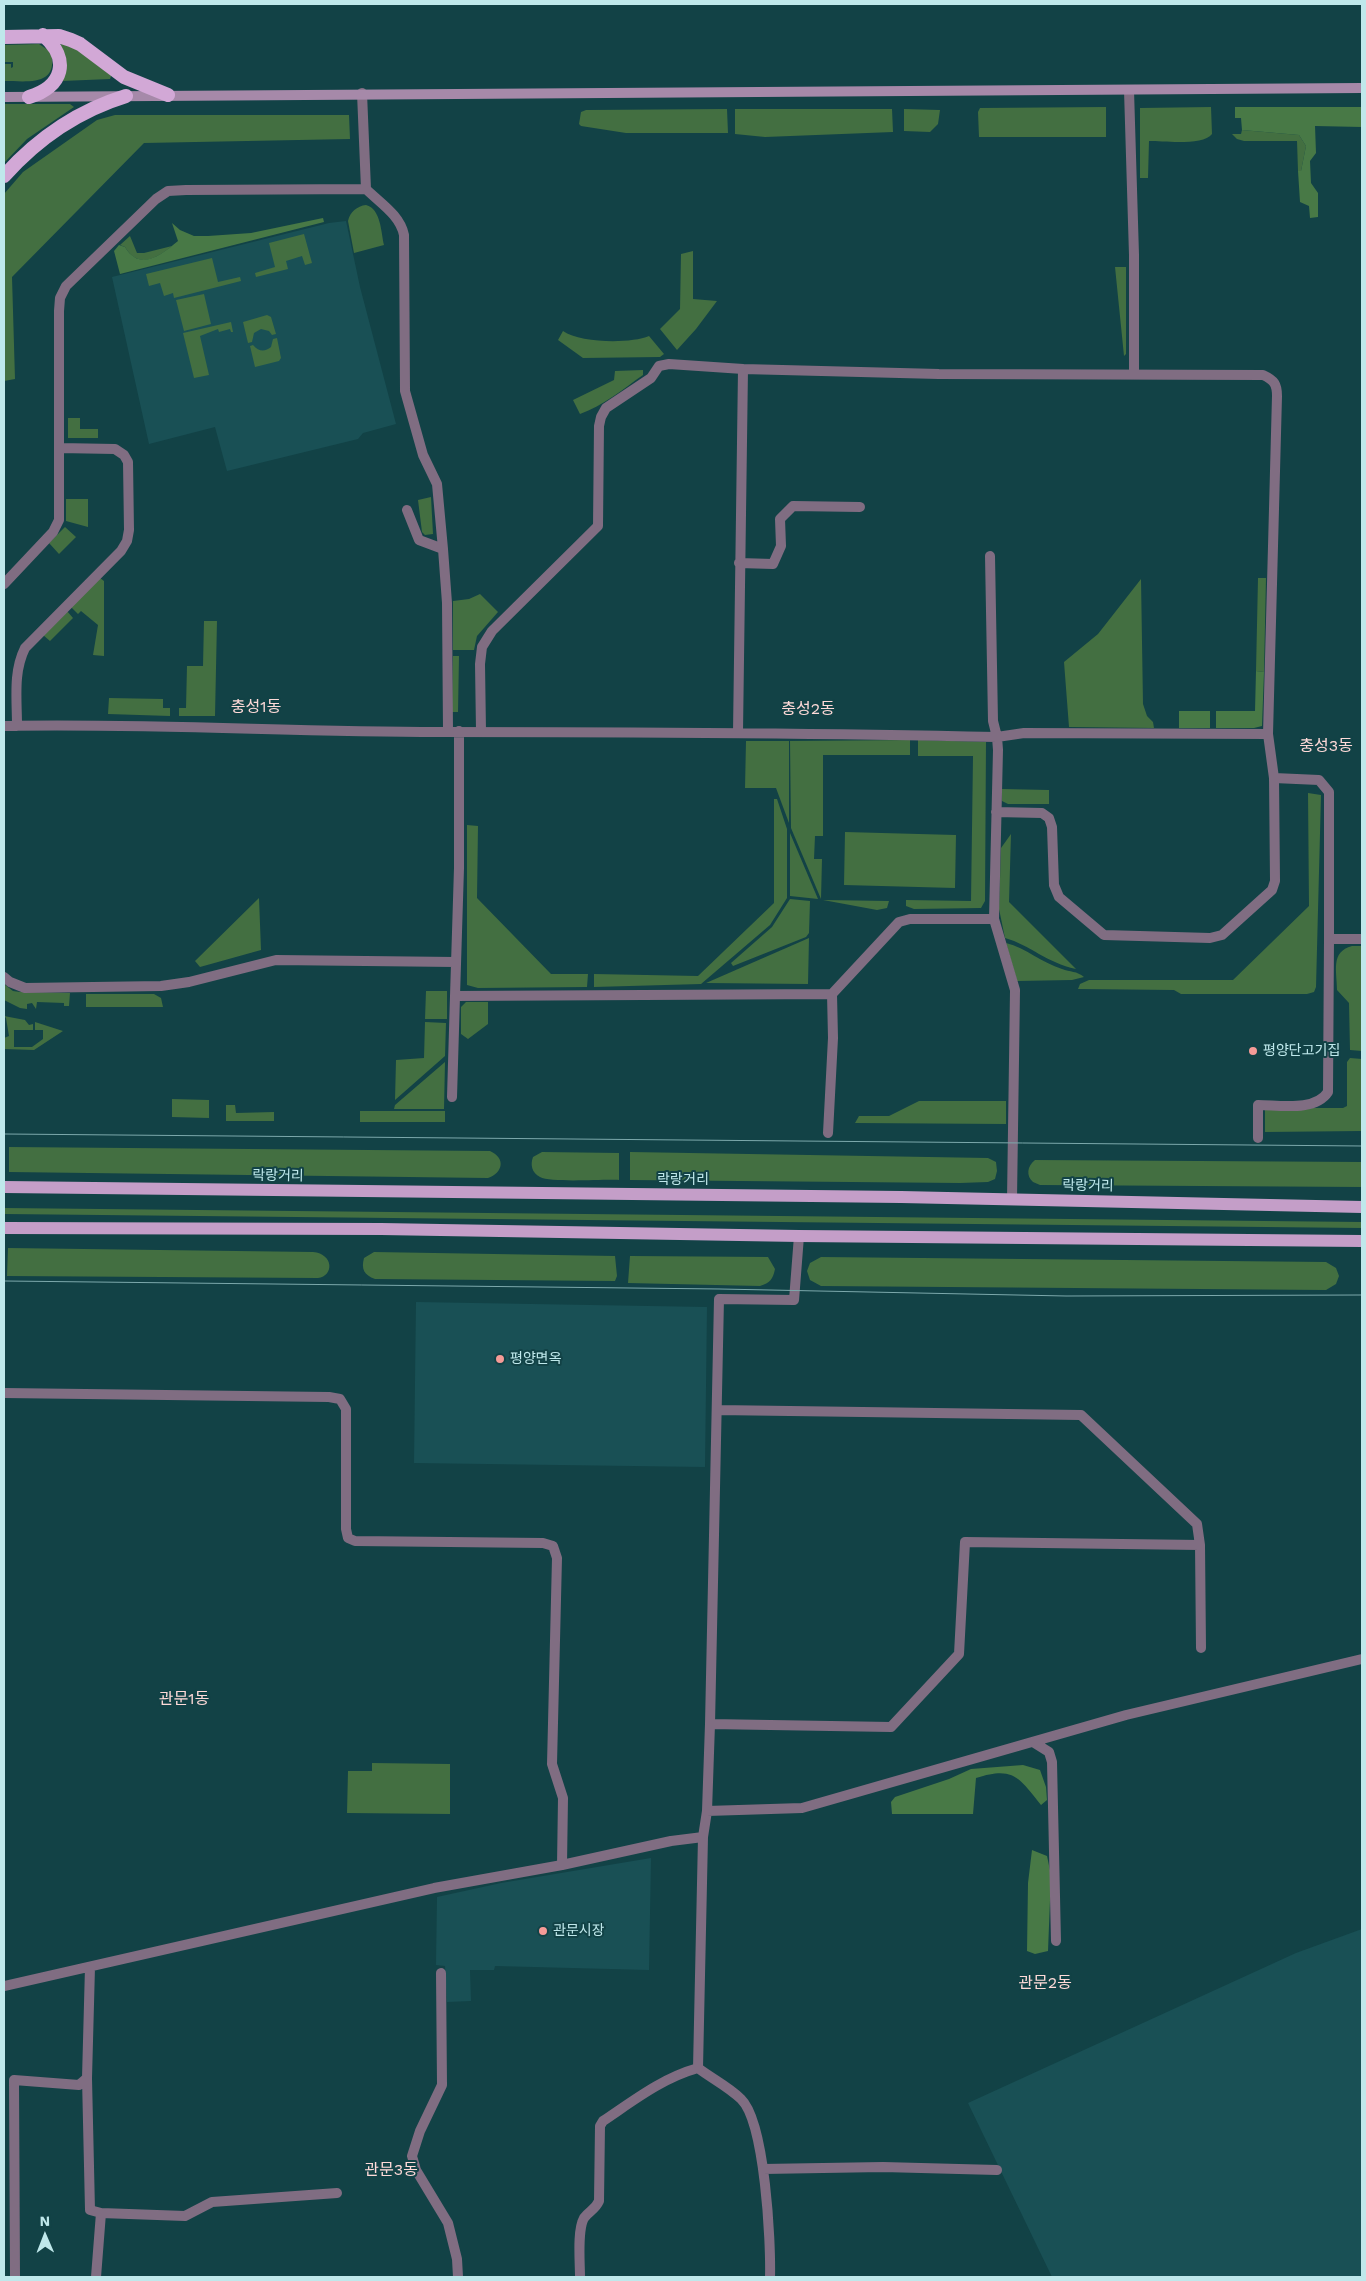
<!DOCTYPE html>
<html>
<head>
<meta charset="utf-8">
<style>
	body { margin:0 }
	#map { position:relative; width:1366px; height:2281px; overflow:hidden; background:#124246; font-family:"Work Sans",sans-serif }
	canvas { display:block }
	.frame { position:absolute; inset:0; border:5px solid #bfe8eb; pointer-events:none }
	.north { position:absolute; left:20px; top:2211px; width:50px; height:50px; -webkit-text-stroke:4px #124246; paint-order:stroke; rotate:359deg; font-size:14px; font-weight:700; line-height:20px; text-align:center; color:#bfe8eb }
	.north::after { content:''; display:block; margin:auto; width:18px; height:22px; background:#bfe8eb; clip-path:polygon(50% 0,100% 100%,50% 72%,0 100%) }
</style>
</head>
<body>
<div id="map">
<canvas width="1366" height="2281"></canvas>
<div class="frame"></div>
<div class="north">N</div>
</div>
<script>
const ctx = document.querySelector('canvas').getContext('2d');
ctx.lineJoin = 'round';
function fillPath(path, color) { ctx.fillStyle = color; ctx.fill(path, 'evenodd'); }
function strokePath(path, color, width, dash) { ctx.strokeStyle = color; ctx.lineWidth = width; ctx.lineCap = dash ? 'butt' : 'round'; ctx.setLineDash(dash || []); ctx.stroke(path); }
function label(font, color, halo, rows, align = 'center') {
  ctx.font = font + ' "Work Sans","Noto Sans KR",sans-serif'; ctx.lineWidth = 4; ctx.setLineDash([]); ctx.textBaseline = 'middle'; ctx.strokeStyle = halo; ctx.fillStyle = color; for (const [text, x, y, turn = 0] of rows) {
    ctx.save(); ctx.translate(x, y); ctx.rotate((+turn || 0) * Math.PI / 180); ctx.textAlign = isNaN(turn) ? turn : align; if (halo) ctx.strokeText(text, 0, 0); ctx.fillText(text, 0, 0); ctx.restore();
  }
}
fillPath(new Path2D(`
	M346 221 360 287 396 424 363 433 358 439 227 471 215 427 149 444 112 277 329 223Z
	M416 1302 707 1307 705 1467 414 1463Z
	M651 1858 649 1970 495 1966 494 1970H470L471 2001 447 2002 445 1966 436 1965 437 1897 501 1883Z
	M1362 1929V2275L1357 2277H1052L968 2103 1296 1953Z`), '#195055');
fillPath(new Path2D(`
	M61 43 71 45 112 74 110 79 62 81Z
	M39 44 51 52C59 87 27 81 4 81V64H11V68L13 67V62H4V45Z
	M4 104H70L74 107 27 139 4 163Z
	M1106 107V137H979L978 112 980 108Z
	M1211 107 1212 134C1203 146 1164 141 1149 141L1148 178H1140V108Z
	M727 109 728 133H626L581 126 579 124 581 112 586 110Z
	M735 109H892L893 132 765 137 735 134Z
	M904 109 940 110 938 124 930 132 904 131Z
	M115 115H349L350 139 144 143 12 277 15 379 4 381V194L23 172 97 120Z
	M1242 130 1299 135 1306 146 1301 171H1298L1297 141H1244L1237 139 1232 134H1241Z
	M366 205C381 209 381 232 384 245L354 253 348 221C350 212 357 206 366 205Z
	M304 234 312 263 305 265 302 256 286 261 288 269 256 277 255 273 275 267 269 243Z
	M130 236 137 253H144L172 246C156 259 138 269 125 247L120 245Z
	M693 251V299L717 301 696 329 677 350 660 329 680 309 681 254Z
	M212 258 218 282 240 277 241 281 174 298 173 293 164 296 160 283 149 286 146 274Z
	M1115 267H1126V354L1124 356Z
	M204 294 211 324 184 331 176 300Z
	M267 315 271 317 276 334 272 335 269 331 261 329 254 333 252 342 248 343 243 322Z
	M231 322 233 332H231L230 329 219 332 218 329 200 336 209 375 194 378 183 333Z
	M563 331C580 343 630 344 649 336L664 354 660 357 583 358 558 340Z
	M277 338 281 358 279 361 255 367 250 346 253 345C259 352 265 352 271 347L273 339Z
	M643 370V375C623 389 603 406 580 414L573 400 614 380 615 371Z
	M68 418H80V429H98V438H68Z
	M431 497 433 534 425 535 422 532 418 500Z
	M66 499H88V527L66 521Z
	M65 527 76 537 59 554 49 543Z
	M100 578 104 581V656L93 655 98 625 81 611 78 614 71 607Z
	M1258 578H1266L1264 672 1256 671Z
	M1141 579 1143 704 1147 716 1153 722 1154 728 1069 727 1064 662 1098 634Z
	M480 594 498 612 477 636 474 650H453V601L469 599Z
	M67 611 73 618 50 641 43 635Z
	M204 621H217L215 716H179V708H186L187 666H203Z
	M453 656H459L458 712H452Z
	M109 698 163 699V708H170V716L108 714Z
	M910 740V755H823V836H815L814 859H822L821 899 791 828 790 741Z
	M918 740 986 742 985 901 981 908 914 909 906 906V900L971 901 973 756H918Z
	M746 741H789V823L776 788H745Z
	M1002 789 1049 790V804H1008L1002 801Z
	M1308 793 1321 795 1316 987 1314 992 1307 994H1181L1174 990 1078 989 1080 984 1089 980H1233L1309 906Z
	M774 799H777L787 829V898L770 925 701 984 594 987V974L698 976 774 903Z
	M467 825 478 826 477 898 551 974H588L587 987 478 988 467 985Z
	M845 832 956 835 955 888 844 885Z
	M790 833 818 899 790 896Z
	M1011 834 1009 902 1076 969C1047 963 1030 945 1005 938L999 909 1001 848Z
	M259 898 261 950 200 967 195 961Z
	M790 899 810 901 809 933 806 937 733 966 731 963 772 927Z
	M823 900 889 901 887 908 877 910Z
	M809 938 808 984 706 983Z
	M1006 943C1026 948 1042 963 1062 969 1070 972 1077 971 1084 977L1072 980 1017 981Z
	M1352 946H1362V1051L1350 1050 1349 1003 1337 990C1337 971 1330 952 1352 946Z
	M4 984 13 991 20 992 70 993 69 1006H64V1003L37 1002 36 1009 32 1003 27 1004V1009L20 1008 4 1000Z
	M426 991H447V1019H425Z
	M86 994H154L161 998 163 1007H86Z
	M466 1002H488V1024L468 1039 461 1034V1007Z
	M4 1016 25 1020 29 1025 33 1024V1030H14V1047H32L43 1039V1030H35V1022L63 1031 34 1050 4 1049V1038L9 1036 6 1018Z
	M425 1022 446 1023 445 1056 395 1100 396 1060 424 1058Z
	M1350 1058 1362 1059V1131L1265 1132V1108H1343L1347 1106V1062Z
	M445 1062 444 1109H394L395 1105Z
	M172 1099 209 1100V1118L172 1117Z
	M919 1101H1006V1124L855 1123 859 1116H889Z
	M226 1105H235L236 1113 274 1112V1121H226Z
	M360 1111H445V1122H360Z
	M9 1147 490 1151C506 1158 503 1173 488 1178L9 1172Z
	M542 1152 619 1153V1180C603 1179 551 1183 540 1177 532 1173 530 1165 533 1157Z
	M630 1152 988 1158 996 1162 997 1171 995 1179 988 1182 960 1183 630 1180Z
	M1035 1160 1362 1162V1187L1040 1185 1033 1182C1026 1176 1027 1166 1035 1160Z
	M4 1208 1362 1222V1228L4 1214Z
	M8 1248 313 1252C334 1254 334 1276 318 1278L7 1276Z
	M374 1252 615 1256 617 1276 615 1281 375 1279C364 1275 361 1269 364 1258Z
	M630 1256 768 1257 775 1269C773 1279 770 1283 760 1286L628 1283Z
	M821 1257 1326 1262 1336 1268 1339 1276 1336 1284 1326 1290 821 1286 810 1280 807 1271 810 1263Z
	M372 1763 450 1764V1814L347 1813 348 1771H372Z`), '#436f41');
fillPath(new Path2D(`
	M1235 107H1362V127L1315 126 1316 153 1310 161 1311 183 1318 193V217L1310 218 1309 206 1300 202 1298 171H1301L1306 146 1299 135 1242 130 1241 118H1235Z
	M323 218 324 222 120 274 114 251 119 245 125 247C140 272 161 255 178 241L172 223 180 230 194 236H208L251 233Z
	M1256 671 1264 672 1262 726 1254 728H1216V711H1255Z
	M1179 711H1210V728H1179Z
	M1023 1765 1040 1770 1046 1787 1047 1800 1041 1805C1019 1777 1013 1766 976 1778L973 1814H892L891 1802 895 1797 949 1779 971 1769Z
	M1032 1850 1047 1856 1051 1875 1048 1951 1035 1954 1027 1951 1028 1883Z`), '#487946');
strokePath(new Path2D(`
	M1129 90 1134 255V374
	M362 93 366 189C380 203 400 215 404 235L405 391 423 455 437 484 443 549
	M407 510 419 540 443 549 447 603 448 731
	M990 556 993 721 997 737 998 750 994 919 1015 990 1012 1199
	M739 563 773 564 781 546 780 519 793 506 860 507
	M4 584 53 532 59 520V311L60 298 66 286 156 199 168 191 186 190 366 189
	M4 726C149 723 293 732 438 732 625 732 811 733 997 737L1024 733 1268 734 1274 778 1319 780 1329 792V939
	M17 726C17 699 13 672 25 648L121 551 127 541 129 530 128 462 124 455 115 449 59 448
	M459 731V868L455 996 832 994 899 922 910 919H994
	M481 731 480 664 482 647 492 631 598 526 599 426 601 417 606 408 651 378 659 366 669 364 743 369
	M738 732 743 369 939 374 1263 375C1274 380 1277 384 1277 396L1268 734
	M996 812 1042 813 1049 818 1052 827 1054 885 1059 897 1104 935 1210 938 1222 935 1272 890 1275 881 1274 778
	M4 977 10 982 25 988 161 986 189 982 276 960 455 962
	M452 1097 455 996
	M828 1133 833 1038 832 994
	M1258 1138V1105C1279 1105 1315 1112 1328 1092L1329 939H1362
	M4 1393 329 1397 340 1399 346 1409V1529L348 1538 355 1541 543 1543 553 1546 557 1558 552 1764 563 1798 562 1865
	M717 1410 1081 1415 1197 1524 1200 1545 1201 1648
	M710 1724 891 1727 959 1654 965 1542 1200 1545
	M1033 1742 1049 1752 1052 1762 1056 1941
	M707 1811 802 1808 1126 1715 1362 1659
	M90 1967 87 2078 90 2210 101 2213 185 2216 212 2202 337 2193
	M441 1973 442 2085 420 2131 412 2156 416 2170 448 2223 457 2259 458 2277
	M4 1986 434 1888 562 1865 671 1841 703 1837
	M763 2169 883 2167 997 2170
	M15 2277 14 2080 79 2085 87 2078
	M96 2277 101 2213
	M580 2277C580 2262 577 2230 584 2218 589 2211 595 2210 599 2201L600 2126 603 2121C633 2101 662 2078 698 2068
	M770 2277C771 2242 765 2122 741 2099 729 2087 711 2078 698 2068L703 1837 707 1811 710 1724 719 1299 794 1300 799 1236`), '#806d82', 10);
strokePath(new Path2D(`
	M4 97 1362 88`), '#a689a9', 10);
strokePath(new Path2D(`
	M4 1187 901 1197 1362 1207
	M4 1228 381 1229 799 1236 1362 1241`), '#c49ec8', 12);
strokePath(new Path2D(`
	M4 37 59 36 71 40 80 44 124 77 168 95
	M29 97C63 87 71 59 43 35
	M4 176C38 138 77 111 126 96`), '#d2a8d6', 14);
strokePath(new Path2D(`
	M4 1134 1362 1146
	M4 1281 720 1289 1066 1296 1362 1295`), '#7da9ac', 1);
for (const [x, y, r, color] of [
	[1253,1051,5,"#f59b97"],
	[500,1359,5,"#f59b97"],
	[543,1931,5,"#f59b97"]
]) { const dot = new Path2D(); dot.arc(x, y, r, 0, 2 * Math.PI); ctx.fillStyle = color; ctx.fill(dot); strokePath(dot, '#124246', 2); }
label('14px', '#bfe8eb', '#124246', [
	["평양단고기집",1263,1051],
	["평양면옥",510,1359],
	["관문시장",553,1931]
], 'left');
label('14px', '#bfe8eb', '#124246', [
	["락랑거리",278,1176,1],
	["락랑거리",683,1180],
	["락랑거리",1088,1186,1]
]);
label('16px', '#fedad8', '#124246', [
	["충성1동",256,707],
	["충성2동",808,709],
	["충성3동",1326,746],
	["관문1동",184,1699],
	["관문2동",1045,1983],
	["관문3동",391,2170]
]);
</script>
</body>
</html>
